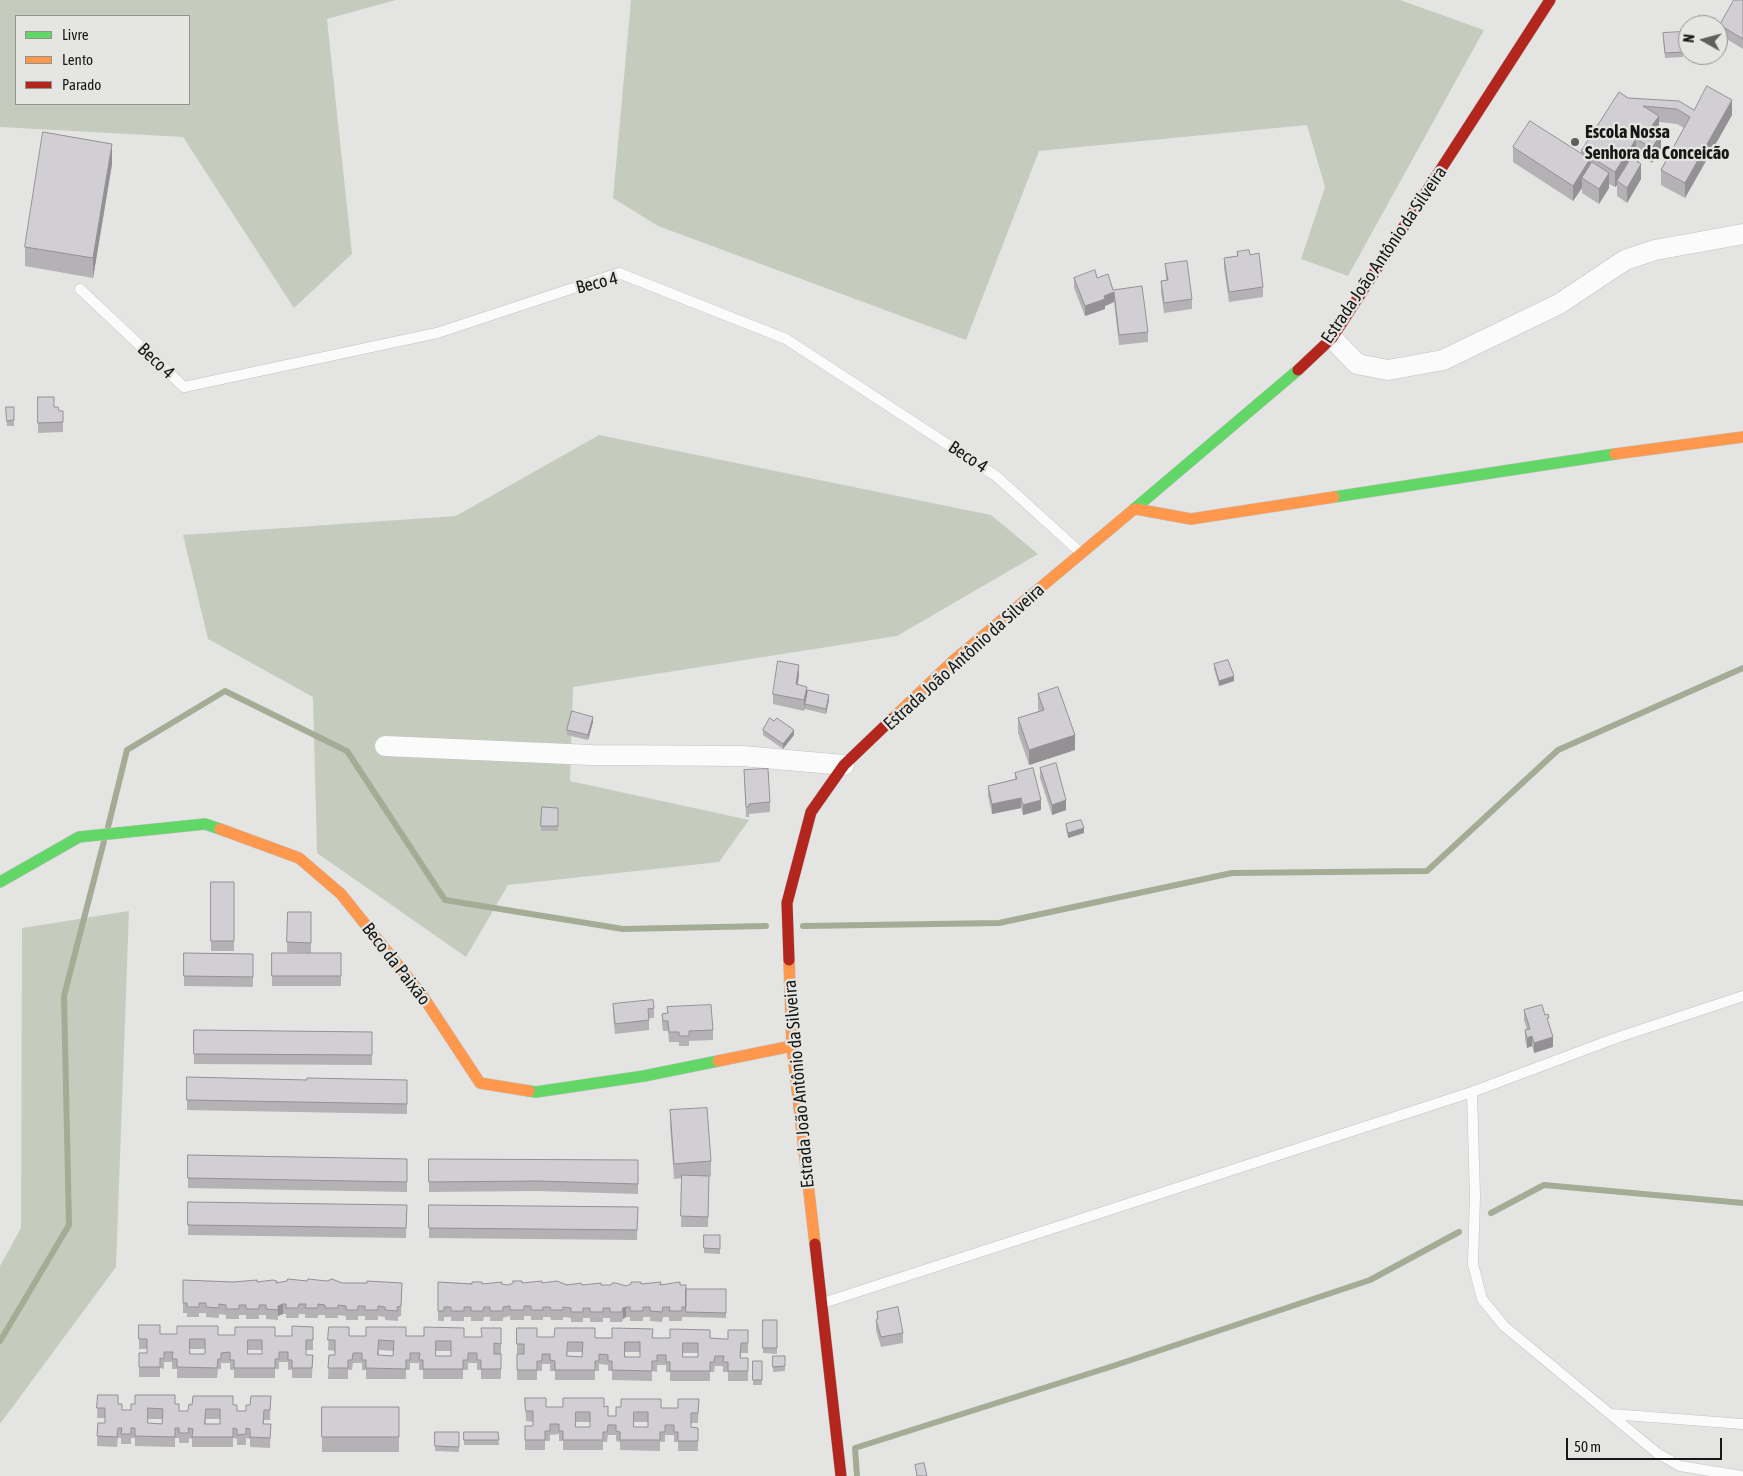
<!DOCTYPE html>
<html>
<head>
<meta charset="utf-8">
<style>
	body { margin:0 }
	#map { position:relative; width:1743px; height:1476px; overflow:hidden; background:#e4e5e3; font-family:"Asap Condensed",sans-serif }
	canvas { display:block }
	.legend { position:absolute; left:15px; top:15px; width:175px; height:90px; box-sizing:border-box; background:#e5e6e2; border:1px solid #929390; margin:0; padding:6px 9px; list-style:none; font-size:15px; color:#161716 }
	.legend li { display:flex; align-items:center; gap:10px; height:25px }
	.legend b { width:25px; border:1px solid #929390 }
	.north { position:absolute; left:1678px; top:15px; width:50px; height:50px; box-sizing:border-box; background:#e5e6e2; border:1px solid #929390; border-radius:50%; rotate:277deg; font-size:14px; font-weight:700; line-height:20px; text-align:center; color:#161716 }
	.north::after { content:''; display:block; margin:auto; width:18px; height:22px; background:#5e5f5e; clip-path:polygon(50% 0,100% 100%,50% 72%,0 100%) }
	.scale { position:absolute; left:1566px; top:1438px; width:156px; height:22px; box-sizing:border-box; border:2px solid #161716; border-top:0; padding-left:6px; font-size:15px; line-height:18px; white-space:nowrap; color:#161716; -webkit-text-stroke:4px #e5e6e2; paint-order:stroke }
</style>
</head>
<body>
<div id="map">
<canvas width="1743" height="1476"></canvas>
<ul class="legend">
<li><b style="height:6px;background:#63d668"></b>Livre</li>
<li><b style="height:6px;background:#ff974d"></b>Lento</li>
<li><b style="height:6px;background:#b3261e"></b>Parado</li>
</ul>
<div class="north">N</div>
<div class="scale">50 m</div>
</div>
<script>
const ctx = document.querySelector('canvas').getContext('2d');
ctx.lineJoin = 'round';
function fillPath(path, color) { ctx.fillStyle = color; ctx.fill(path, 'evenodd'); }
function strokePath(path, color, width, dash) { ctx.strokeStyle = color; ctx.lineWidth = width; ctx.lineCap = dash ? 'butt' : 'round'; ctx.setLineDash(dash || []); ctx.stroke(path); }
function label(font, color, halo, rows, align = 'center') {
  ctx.font = font + ' "Asap Condensed",sans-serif'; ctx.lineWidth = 4.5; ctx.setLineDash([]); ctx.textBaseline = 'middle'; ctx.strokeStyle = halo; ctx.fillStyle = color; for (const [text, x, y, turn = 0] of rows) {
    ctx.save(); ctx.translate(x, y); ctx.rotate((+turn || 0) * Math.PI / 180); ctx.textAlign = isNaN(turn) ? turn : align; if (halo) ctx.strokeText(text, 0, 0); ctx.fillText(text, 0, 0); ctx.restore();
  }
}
fillPath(new Path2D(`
	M0 0H396L327 19 352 254 294 308 183 137 0 127ZM189 16V104H16V16Z
	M631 0H1400L1484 30 1348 276 1301 259 1325 187 1307 125 1039 151 966 340 658 226 613 198Z
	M599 435 991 515 1038 554 897 636 573 687 570 781 749 820 719 862 508 885 466 957 317 853 313 697 208 639 183 535 456 516Z
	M129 911 116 1267 0 1424V1266L21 1228 22 928Z`), '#c6ccbd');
strokePath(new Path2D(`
	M108 827 127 750 225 691 347 751 445 900 623 929 766 926
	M803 926 999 923 1232 873 1427 871 1558 750 1743 668
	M1491 1213 1544 1185 1743 1203
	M0 1341 69 1225 64 996 104 841
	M857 1476 855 1448 1113 1366 1370 1280 1459 1232`), '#a4ac95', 6);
const lane = new Path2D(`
	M80 289 184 387 437 333 619 273 786 339 996 476 1081 553
	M1472 1092 1475 1196 1473 1264 1482 1299 1504 1326 1657 1453 1680 1466 1741 1476
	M823 1303 1472 1092 1616 1038 1743 996
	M1611 1414 1743 1424`);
const street = new Path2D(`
	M1332 338 1357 364 1388 370 1443 360 1559 304 1625 260 1655 250 1743 234
	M385 746 591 755 742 756 844 765`);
const fast = new Path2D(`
	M1334 497 1615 454
	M1133 510 1298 370
	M0 882 79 837 205 824 220 829
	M529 1091 536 1092 644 1076 718 1061`);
const slow = new Path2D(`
	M1615 454 1743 437
	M1136 509 1191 519 1334 497
	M892 719 954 660 1133 510
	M220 829 299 858 341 894 422 995 480 1083 529 1091
	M789 960 792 1046 815 1244
	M718 1061 792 1046`);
const jam = new Path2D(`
	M1298 370 1332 338 1550 0
	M789 960 787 903 811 812 844 765 892 719
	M815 1244 841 1476`);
strokePath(lane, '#c1c2c0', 11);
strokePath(street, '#c1c2c0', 21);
strokePath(fast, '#c1c2c0', 12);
strokePath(slow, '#c1c2c0', 12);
strokePath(jam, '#c1c2c0', 12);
strokePath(lane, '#fbfbfb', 10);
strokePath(street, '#fbfbfb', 20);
strokePath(fast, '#63d668', 11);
strokePath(slow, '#ff974d', 11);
strokePath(jam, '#b3261e', 11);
fillPath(new Path2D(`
	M1743 0V49L1720 35V25Z
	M1663 38 1683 52V57L1665 58Z
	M1628 98 1694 110 1732 115 1685 198 1661 185V170L1684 128 1677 124 1659 122 1658 132 1661 149 1652 163 1637 154 1639 163 1641 179 1627 203 1617 196V185L1615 187 1609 184V188L1599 204 1582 193V188L1573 201 1513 162V147L1581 154V151Z
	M112 164 93 278 25 266V247Z
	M1237 252 1250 255 1263 287V297L1229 302 1224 268V258L1237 256Z
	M1165 264 1192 299V309L1164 313 1161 291V281L1166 280Z
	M1074 278H1097L1113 290 1148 332V342L1119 345 1114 302 1105 306V309L1085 316 1074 288Z
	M38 397 54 407 59 411H63V432L38 433Z
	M6 407H14V426H7Z
	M1214 664 1234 681 1219 686 1214 669Z
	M799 675 798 685 807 692 829 700 826 714 805 709V708L804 711 773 704V694Z
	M1038 694 1075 750 1029 765 1018 733V718L1039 711 1038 709Z
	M774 721 794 735 783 749 763 735V730Z
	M593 722 588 740 567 735V730Z
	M1040 768 1066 810 1052 815 1040 778Z
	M744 770 770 802V812L749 814V817H746Z
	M1015 773 1041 810 1023 815 1021 808 992 814 988 796V786L1015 779Z
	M542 807 558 808V831H541Z
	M1066 824 1084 833 1068 838 1066 829Z
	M211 882H234V951H211Z
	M288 912H311V953L287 952Z
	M184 953 253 954V987L184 986Z
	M272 953H341V986H272Z
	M613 1004 654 1008V1018H649V1030L615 1034 613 1014Z
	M667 1007 713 1030V1040L689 1041V1046H679V1042H669L668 1031H663L662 1024V1014L667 1013Z
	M1524 1010 1549 1024 1553 1047 1534 1053 1532 1046 1527 1048 1525 1040V1030H1527L1524 1020Z
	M194 1030 372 1032V1065L194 1064Z
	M187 1077 307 1080H407V1114L187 1110Z
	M670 1110 711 1161V1176L709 1177 708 1227H681L682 1178 674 1179 670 1125Z
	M188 1155 407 1159V1192L188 1188Z
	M429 1159 638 1160V1194L538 1191 429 1192Z
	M188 1202 407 1205 406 1238 188 1235Z
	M429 1205 638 1207 637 1240 429 1238Z
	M704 1235H720V1254L704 1253Z
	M183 1280 233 1282 277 1283 307 1281 342 1283H402L401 1316 398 1317V1321L385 1320V1317L378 1316V1320H365V1316H358V1320H346V1316L338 1315V1318H325V1315H318V1318H305V1314H299L298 1318H286V1314H283L278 1316V1320L266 1319V1315H259V1319H246V1315H239V1319H226V1315L219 1314V1318L206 1317V1313H199V1317H187V1313H183Z
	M438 1282 508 1285 522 1283 626 1286 641 1284 680 1285 686 1291 726 1289V1318L686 1317V1316V1317H682V1321H669V1317H663L662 1322 650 1321V1317H643V1321H630V1317H626L623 1319 622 1322H610V1318H603V1322H590V1318H583V1322H571V1318L563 1317V1320H551L550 1317H543V1320H531V1316H524V1320H510V1316L503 1318V1321H490V1317H484L483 1321H471V1317H464V1321H451V1317H444V1321H438Z
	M877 1312 903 1333V1343L881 1347 876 1330V1320L877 1319Z
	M763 1320H777V1354L763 1353Z
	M139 1325 160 1334 275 1336H292L313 1327V1350H306V1355H313L312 1378H292V1370H288V1362H279V1369H275V1378H234V1370H230V1363H221V1369H218L217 1378H177V1369H172V1362H164V1369L160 1368V1377H139V1353H147V1349H139ZM190 1349H205V1354H190ZM248 1350H262V1354H248Z
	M329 1327 349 1336 464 1337H481L501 1328V1354H494H501V1379H481V1370H477V1363H468V1370H463V1379H423V1370H419V1363H410V1370H406V1379H366V1370H362V1363H353L352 1370H348V1379H328L329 1355H335V1351L328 1350ZM379 1350 393 1351V1356L379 1355ZM436 1351H451V1356H436Z
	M517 1328 537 1337 728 1339 748 1330V1353H741L740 1358H748V1381H728V1372H723V1366H715L714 1372H710V1381H670V1372H666V1365H657V1372L652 1371V1381L612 1380V1371H608V1365L599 1364V1371H595V1380H555V1371H550V1364H542V1371H537V1380H517ZM568 1352H583L582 1357 567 1356ZM625 1352H640V1357H625ZM683 1353H698V1357H683Z
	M773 1356H785V1371L773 1372Z
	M753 1361H762V1385H753Z
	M98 1395 118 1404 122 1410H131L175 1404 179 1411H188L233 1405 237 1411H246L250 1405 271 1396 270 1420H264V1424H271L270 1448 250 1447V1439L246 1438V1445H237V1439L233 1438V1447H192V1439L189 1438V1443H179V1438H175V1447L135 1446V1438H131V1444H121V1438H118L117 1447 97 1446 98 1423H105V1418H97ZM148 1419H162V1424L148 1423ZM206 1419H220V1424H206Z
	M525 1398 546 1407H604L608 1416H616L661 1408H678L699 1399 698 1423H691V1427L698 1428V1451H678V1442H674V1435H665V1442H660V1451L620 1450V1442L616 1441V1435H608L607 1442H603V1450H563V1441H559V1434L550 1435V1441H545V1450H525V1426H533V1422L526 1421ZM576 1422H590V1427H576ZM634 1422H648V1427H634Z
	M322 1407H399V1452H322Z
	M435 1432H459V1452L435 1451Z
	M464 1432H498L499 1445H464Z`), '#b5b2b6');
fillPath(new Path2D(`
	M1732 100V115L1685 198V183Z
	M1659 116V131L1651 142V127Z
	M1661 134V149L1652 163V148Z
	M1636 139V154L1617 181V185L1615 187V172Z
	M112 144V164L93 278V258Z
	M1639 156V167L1641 164V179L1627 203V188L1636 161Z
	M1590 159V174L1582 178V188L1573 201V186Z
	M1609 173V188L1599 204V189Z
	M1114 292V302L1105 306V309L1085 316V306L1104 296Z
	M799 665V675L796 694V684Z
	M1234 676V681L1219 686V681Z
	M807 687V697L805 704 804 711V700Z
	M829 695V700L826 714V709Z
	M593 717V722L588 740V735Z
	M794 730V735L783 749V744Z
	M1075 735V750L1029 765V750Z
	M1021 798V808L992 814V804Z
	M1041 800V810L1023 815V805Z
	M1066 800V810L1052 815V805Z
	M1084 828V833L1068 838V833Z
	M1532 1036V1046L1527 1048V1038Z
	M1553 1037V1047L1534 1053V1043Z
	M283 1304V1314L278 1316V1306Z
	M626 1307V1317L623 1319V1308Z`), '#939194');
const building = new Path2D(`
	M1734 0H1743V39L1720 25Z
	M1682 32 1683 52 1665 53 1663 33Z
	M1707 86 1732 100 1685 183 1661 170 1690 117 1677 109 1643 106 1659 116 1651 127 1661 134 1652 148 1636 139 1615 172 1581 151 1619 92 1628 98 1679 101 1694 110Z
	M1530 121 1590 159 1573 186 1513 147Z
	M43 132 112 144 93 258 25 247Z
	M1635 152 1639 156 1636 161 1641 164 1627 188 1617 181Z
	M1592 162 1609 173 1599 189 1582 178Z
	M1249 250 1250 255 1259 253 1263 287 1229 292 1224 258 1238 256 1237 252Z
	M1187 261 1192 299 1164 303 1161 281 1168 280 1165 264Z
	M1095 270 1097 278 1108 274 1113 290 1142 286 1148 332 1119 335 1114 292 1104 296 1105 299 1085 306 1074 278Z
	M38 397H54V407H58L59 411H63V422L38 423Z
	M6 407H14V420L7 421Z
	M1228 660 1234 676 1219 681 1214 664Z
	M778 661 799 665 796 684 807 687 804 700 773 694Z
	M1058 687 1075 735 1029 750 1018 718 1044 710 1038 694Z
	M808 690 829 695 826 709 805 704Z
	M572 711 593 717 588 735 567 730Z
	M770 718 774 721 777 718 794 730 783 744 763 730Z
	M1056 763 1066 800 1052 805 1040 768Z
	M1033 768 1041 800 1023 805 1021 798 992 804 988 786 1017 779 1015 773Z
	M768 769 770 802 749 804V807H746L744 770Z
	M542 807 558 808V826H541Z
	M1081 820 1084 828 1068 833 1066 824Z
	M211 882H234V941H211Z
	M288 912H311V943L287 942Z
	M184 953 253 954V977L184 976Z
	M272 953H341V976H272Z
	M653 1000 654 1008 648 1009 649 1020 615 1024 613 1004Z
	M711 1005 713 1030 689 1031V1036H679V1032H669L668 1021H663L662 1014 668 1013 667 1007Z
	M1542 1005 1545 1015 1548 1014 1549 1018H1547L1553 1037 1534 1043 1532 1036 1527 1038 1525 1030 1530 1029 1524 1010Z
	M194 1030 372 1032V1055L194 1054Z
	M187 1077 307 1080V1078L407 1080V1104L187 1100Z
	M707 1108 711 1161 674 1164 670 1110Z
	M188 1155 407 1159V1182L188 1178Z
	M429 1159 638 1160V1184L538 1181 429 1182Z
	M682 1175 709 1176 708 1217 681 1216Z
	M188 1202 407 1205 406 1228 188 1225Z
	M429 1205 638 1207 637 1230 429 1228Z
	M704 1235H720V1249L704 1248Z
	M288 1279 307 1281 308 1279 327 1281 332 1279 342 1283H367V1281L402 1283 401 1306 397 1307 398 1311 385 1310V1307L378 1306V1310H365V1306H358V1310H346V1306L338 1305V1308H325V1305L318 1304V1308H305L306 1304H299L298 1308H286V1304H283L278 1306V1310L266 1309V1305H259V1309H246V1305H239V1309H226V1305L219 1304V1308L206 1307V1303H199V1307H187V1303H183V1280L233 1282 257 1280V1282L273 1280 277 1281 276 1283 287 1281Z
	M513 1281H522V1283L542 1281V1283L557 1281 567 1285 581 1283 582 1285 601 1283V1285H611L612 1283H616L626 1286 631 1284V1282H641V1284L661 1282 660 1285 680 1282V1285H686V1307H682V1311H669L670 1307H663L662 1312 650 1311V1307H643V1311H630V1307H626L623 1308 622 1312H610V1308H603V1312H590V1308H583V1312H571V1308L563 1307V1310H551L550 1307H543V1310H531V1306H524V1310H510V1306L503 1307V1311H490V1307H484L483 1311H471V1307H464V1311H451V1307H444V1311H438V1282L472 1284V1282H482V1284L502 1282 501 1284 508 1285 513 1283Z
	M686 1289H726V1313L686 1312Z
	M898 1307 903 1333 881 1337 876 1320 878 1319 877 1312Z
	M763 1320H777V1348H763Z
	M139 1325H160V1334H177V1326H218V1335H235V1327H275V1336H292V1326L313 1327V1340H306V1355H313L312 1368H292V1360H288V1352H279V1359H275V1368H234V1360H230V1352L221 1353V1359H218L217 1368 177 1367V1359H172L173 1352H164V1359L160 1358V1367H139V1353H147V1339H139ZM190 1339H205V1354H190ZM248 1340H262V1354H248Z
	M329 1327H349V1336H366V1327H406V1336H424V1327L464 1328V1337H482L481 1328H501V1344L494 1343V1354H501V1369H481V1360H477V1353H468V1360H463V1369H423V1360H419L420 1353H410V1360H406V1369L366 1368V1360H362V1353H353L352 1360H348V1368H328L329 1355H335V1340H328ZM379 1340 394 1341 393 1356 378 1355ZM436 1341H451V1356H436Z
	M517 1328H537V1337H554L555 1328H595V1338H612V1328L653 1329 652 1338H670V1329L710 1330V1338L724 1339H728V1330H748V1343H741L740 1358H748V1371H728V1362H723L724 1356H715L714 1362H710V1371H670V1362H666V1355H657V1361H652V1371L612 1370V1361H608V1355L599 1354V1361H595V1370H555V1361L550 1360V1354H542V1361H537V1370H517V1354H524V1344H517ZM568 1342H583L582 1357 567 1356ZM625 1342H640V1357H625ZM683 1343H698V1357H683Z
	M773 1356H785V1366L773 1367Z
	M753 1361H762V1380H753Z
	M98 1395H118V1404H122V1410H131V1404H135V1395H175V1404H179V1411H188L189 1404 192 1405 193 1396H233V1405H237V1411H246V1405H250L251 1396H271L270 1410H264L263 1424H271L270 1438 250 1437V1429L246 1428V1434L237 1435V1429L233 1428V1437H192L193 1429 188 1428 189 1433H179V1428H175V1437L135 1436V1428H131V1434H121L122 1428H118L117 1437 97 1436 98 1423H105V1408H97ZM148 1408 163 1409 162 1424 148 1423ZM206 1409H220V1424H205Z
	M525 1398H546V1407H563V1398H604V1407L608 1406V1416H616V1407H621V1399H661V1408H678V1399H699L698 1413H691V1427L698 1428V1441H678V1432H674V1425H665V1432H660V1440H620V1432L616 1431V1425H608L607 1432H603V1440H563V1431H559V1424H550V1431H545V1440H525V1426H533V1411H526ZM576 1412H590V1427H576ZM634 1412H648V1427H634Z
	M322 1407H399V1437H322Z
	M435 1432H459V1447L435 1446Z
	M464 1432H498L499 1440H464Z
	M924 1463 927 1476H917L915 1465Z`);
fillPath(building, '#d2cfd4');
strokePath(building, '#939194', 1);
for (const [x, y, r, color] of [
	[1575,142,5,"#5e5f5e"]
]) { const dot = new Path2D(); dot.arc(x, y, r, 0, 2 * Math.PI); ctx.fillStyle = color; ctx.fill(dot); strokePath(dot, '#e5e6e2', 2); }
label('bold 18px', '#161716', '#e5e6e2', [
	["Escola Nossa",1585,132],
	["Senhora da Conceicão",1585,153]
], 'left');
label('18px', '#161716', '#e5e6e2', [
	["Estrada João Antônio da Silveira",1384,255,-56],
	["Beco 4",597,283,-14],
	["Beco 4",156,361,43],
	["Beco 4",968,457,33],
	["Estrada João Antônio da Silveira",964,657,-42],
	["Beco da Paixão",396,964,52],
	["Estrada João Antônio da Silveira",799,1084,-95]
]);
</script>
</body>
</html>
